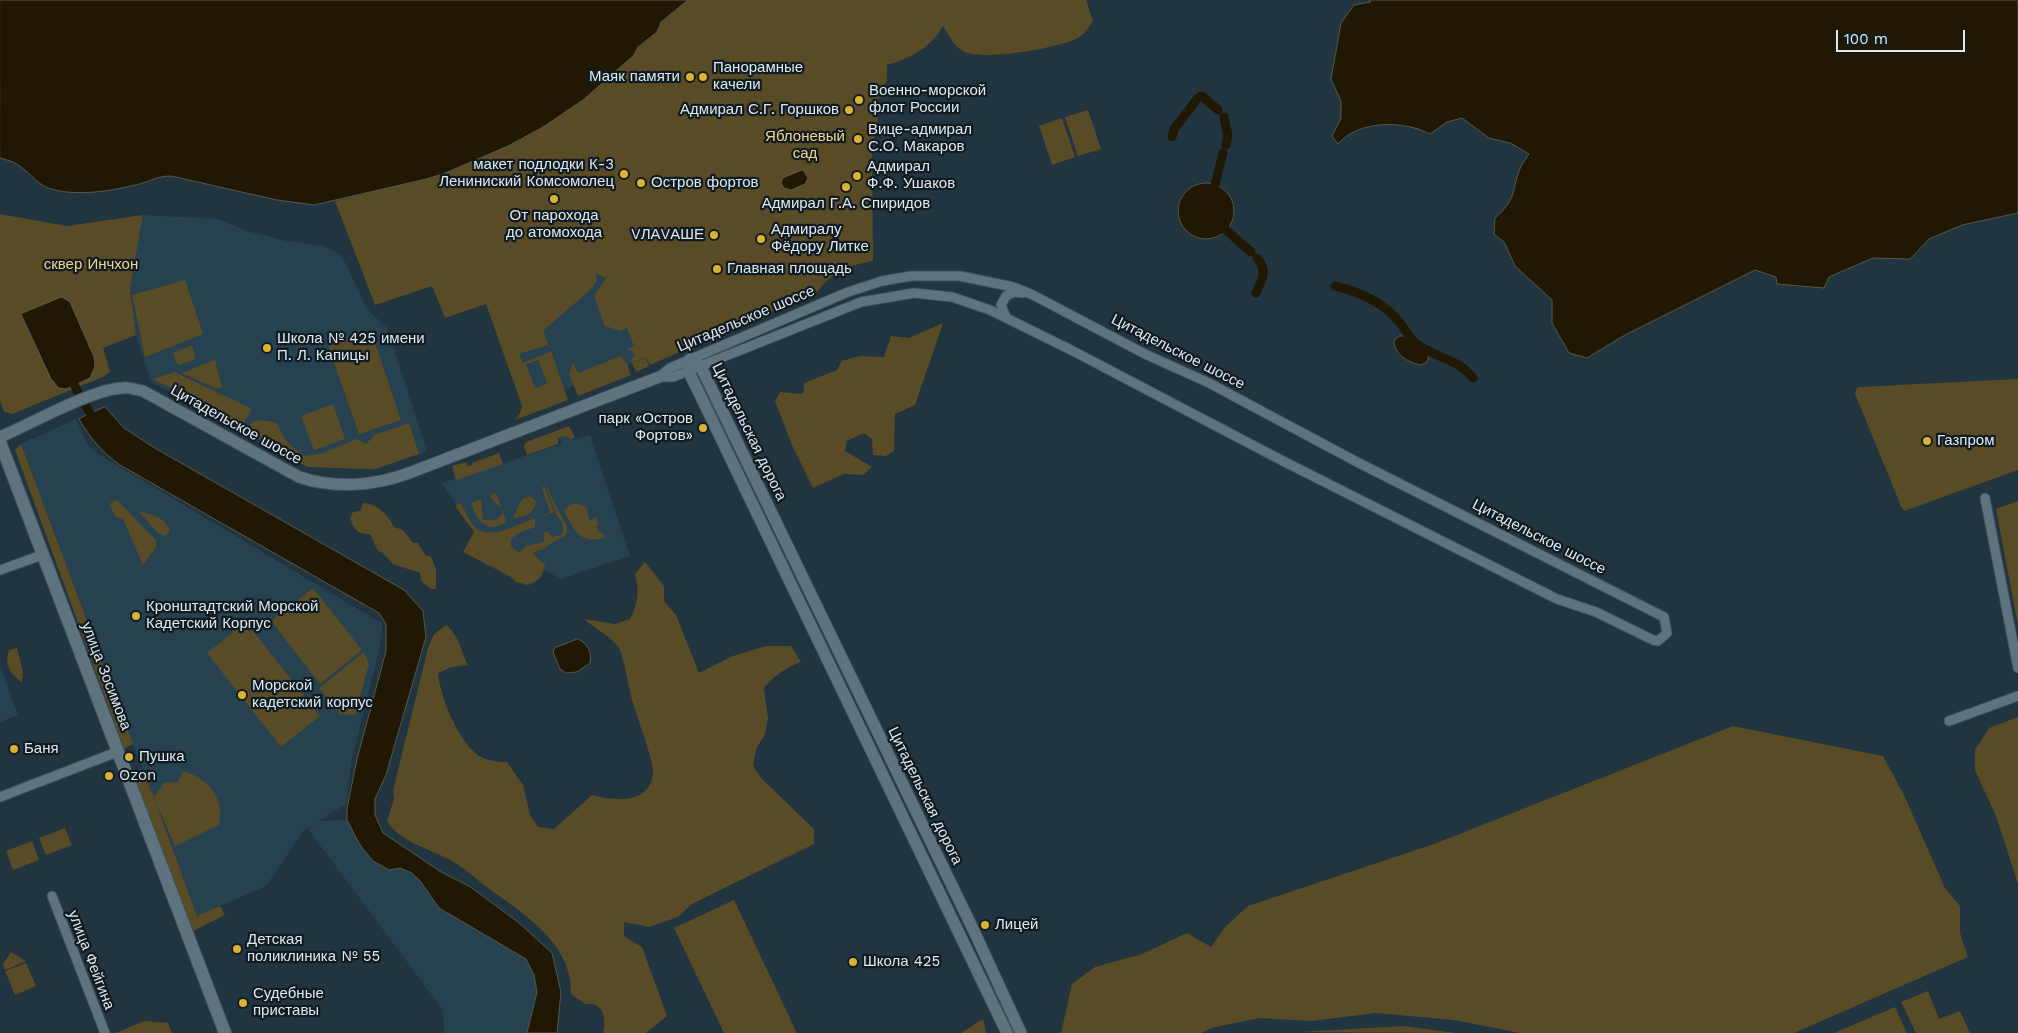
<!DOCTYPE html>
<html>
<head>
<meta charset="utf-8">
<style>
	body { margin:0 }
	#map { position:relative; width:2018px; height:1033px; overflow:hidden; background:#203540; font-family:"Work Sans",sans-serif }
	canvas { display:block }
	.scale { position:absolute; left:1836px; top:30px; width:129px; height:22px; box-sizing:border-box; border:2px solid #dce9f0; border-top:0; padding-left:6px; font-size:15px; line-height:18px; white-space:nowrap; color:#dce9f0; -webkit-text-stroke:4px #121b20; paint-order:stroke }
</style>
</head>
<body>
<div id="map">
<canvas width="2018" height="1033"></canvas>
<div class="scale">100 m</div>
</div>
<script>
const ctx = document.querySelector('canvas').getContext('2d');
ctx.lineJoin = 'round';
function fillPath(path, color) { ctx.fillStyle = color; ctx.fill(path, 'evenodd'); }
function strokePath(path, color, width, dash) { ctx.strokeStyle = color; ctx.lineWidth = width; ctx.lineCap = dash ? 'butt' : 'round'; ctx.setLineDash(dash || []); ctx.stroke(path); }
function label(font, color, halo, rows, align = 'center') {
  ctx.font = font + ' "Work Sans",sans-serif'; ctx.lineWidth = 4.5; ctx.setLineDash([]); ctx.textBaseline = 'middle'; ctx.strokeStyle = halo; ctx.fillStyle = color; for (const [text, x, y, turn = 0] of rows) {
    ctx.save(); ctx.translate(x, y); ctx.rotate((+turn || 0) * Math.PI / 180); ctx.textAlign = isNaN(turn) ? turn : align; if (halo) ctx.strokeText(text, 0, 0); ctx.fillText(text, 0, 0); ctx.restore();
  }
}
fillPath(new Path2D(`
	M143 215 218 219 250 232 286 241 324 246 342 256 367 309 387 328 427 451 375 470 307 467 151 382 136 335 130 289Z
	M584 269 606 278 647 357 522 406 497 334Z
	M76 419 87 444 98 454 383 624 380 646 352 759 346 804 319 821 347 820 360 845 389 870 400 868 412 873 421 882 439 908 526 959 534 976 537 992 527 1033H444L443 1010 308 829 314 824 303 831 266 886 197 916 21 444Z
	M567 432 571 440 590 435 630 556 561 579 472 529 442 483 562 444 559 435Z
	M0 666 18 715 0 722Z`), '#264250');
fillPath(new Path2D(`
	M688 0H1086L1093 21C1089 27 1085 34 1078 38 1059 48 984 61 965 52 953 47 950 36 943 26 932 47 909 59 887 65V82L879 89 877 134 872 141 873 261C846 266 834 271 817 292L650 365 646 357 632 363 631 359 635 356 632 350 629 351 628 349 634 346 627 328 621 331 605 326 594 296 606 278 596 274 597 280 592 288 543 331 548 345 519 354 523 363 551 351 568 400 515 420 520 413 522 406 486 304 445 318 432 286 375 305 335 201 443 174 519 141 634 55 638 48 657 32 661 22ZM538 360 547 383 535 388 526 364Z
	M1088 110 1101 149 1078 156 1065 117Z
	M1062 118 1075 157 1052 165 1039 126Z
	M0 214 67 226 143 215 130 289 136 335 103 348 110 372 103 377 12 414 4 412 0 401Z
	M185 280 203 334 145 357 132 295Z
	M943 323 915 405 895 414 894 451 886 456 873 455 872 439 864 433 847 441 845 451 872 467 863 475 844 474 813 488 792 445 775 401 780 392 803 394 804 383 837 370 842 361 860 356 884 357 891 336 909 338Z
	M371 331 401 420 359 434 328 345Z
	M192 345 196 359 178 365 173 353Z
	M621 356 627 364 631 375 578 396 569 374 573 362 578 373Z
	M646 358 649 366 636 372 632 363Z
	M215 360 222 387 217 389 182 373Z
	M175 372 252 409 241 428 208 410 210 406 152 379Z
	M2018 379V470L1904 511 1901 506 1855 394 1856 389 1859 387Z
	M333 404 345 439 314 450 301 416Z
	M259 420C284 423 274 423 286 440 290 446 299 451 304 456L324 453 356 439 366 444 375 435 409 423 419 454 374 469 308 467 293 460 247 431 252 422Z
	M569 426 575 438 571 439 566 436 558 438V444L527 455 524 446 526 442Z
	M21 444 133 744 124 749 15 450Z
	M499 453 503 464 456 480 452 466 466 462 468 466 473 465 472 463Z
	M544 482 567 527V534L541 550 532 553 545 565C543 576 539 581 528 585L516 582 511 577 463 552 474 532 455 506 461 503C465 510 469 521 475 527 490 541 519 524 535 518V527L520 532 511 539V546L519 553 526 546 544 542V533L547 531 552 537 561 535 563 530 562 522 556 514Z
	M544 486 554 512 540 517 550 512 542 488Z
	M496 493 506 521C491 536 474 520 472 503L481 499 483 520H496L504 512C501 505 493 503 490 495Z
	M530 496 536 501C536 513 523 518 513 518L522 499Z
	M117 500 156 540V547L143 565 123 519 116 517 109 504Z
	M2018 501V625L1996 509Z
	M363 503C377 503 389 516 394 527L403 530 413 543H418L425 555 431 557 436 569V589H431L421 581 420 573 393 564 382 552 378 551 370 534C358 535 354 529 350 518L353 512 360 511Z
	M576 503 586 507 590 521 596 517 599 524 596 526 599 533 602 532 605 537C581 546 574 530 564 511L569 505Z
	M138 511C152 515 165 516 170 531L165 536 157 532Z
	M645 562 664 586V601L676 615 699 673 733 656 766 646H791L801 662C785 668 775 675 764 688L768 719 765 734 756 749 753 766 762 779 814 829V844L692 904 678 917 649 927 624 922V936L642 947 667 1016 646 1033H603C607 1018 603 1001 585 1004L571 994C573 944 524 914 488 888 475 878 462 866 448 859 428 848 398 841 387 821L394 799 393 790 428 648 434 634 446 625C460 637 460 649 468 665L452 667 438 673C440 696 458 741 478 755 486 761 498 762 507 762L523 785 530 815 538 827 554 829 592 795C614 801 650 805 653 773 654 761 637 718 633 703 629 691 624 657 619 648 611 636 595 629 584 619L615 624 630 619C638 602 640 592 635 574Z
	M313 588 362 650 320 684 271 621Z
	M246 622 320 716 281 747 207 653Z
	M17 648 23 672 22 682C10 674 4 665 9 650Z
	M364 652 369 664 355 715 340 714 319 688Z
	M2018 717V884L1996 816 1975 770V750L1989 728Z
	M1733 726 1883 756 1903 793 1945 888 1960 906V933L1968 957 1794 1033H1520L1454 1020 1376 1013 1311 1021 1260 1018 1211 1028 1201 1033H1061L1072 984 1095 967 1142 954 1187 933 1211 947 1225 927 1248 906 1434 844Z
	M142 769 154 797 164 783 178 782 183 771C208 778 225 798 219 825L175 846 154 798 197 916 220 906 225 915 193 931 131 772Z
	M65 828 72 845 46 855 39 838Z
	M32 841 39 860 13 870 6 851Z
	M734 900 797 1033H724L674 928Z
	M11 952 26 961 5 970 3 964Z
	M26 963 36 986 15 995 5 971Z
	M1928 991 1939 1019 1960 1011 1970 1033H1916L1901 1002Z
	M1895 1007 1907 1033H1834Z
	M983 1019 986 1033H961Z
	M144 1021 168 1023 172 1033H116Z
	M1403 1026 1456 1033 1300 1032Z`), '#584b25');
const water = new Path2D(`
	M0 0H688L661 22 657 32 638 47 634 55 583 100 543 127 508 146 443 174 426 179 314 205 277 200 171 176C156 176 150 182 135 185 112 191 78 196 55 190 36 186 33 174 18 165 13 161 6 160 0 158Z
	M1370 0H2018V213L1962 225 1929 239 1910 259 1873 258 1829 277 1824 288 1777 284 1776 277 1755 270 1625 335 1587 358 1569 353 1552 323V300L1515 266 1504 242 1494 234 1495 218C1516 199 1511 195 1519 171 1521 165 1526 159 1529 154L1510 143 1489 138 1462 118 1447 122 1430 134C1403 120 1359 120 1338 144L1332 136 1341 118V101L1331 79 1341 23 1354 5 1370 2Z
	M803 170 808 178 805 184 791 190 784 188 781 183 783 178Z
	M1178 211a28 28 0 1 1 56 0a28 28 0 1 1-56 0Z
	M62 297 70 302 94 357 95 366 90 378 66 389 59 388 51 379 21 314Z
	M1400 336C1403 336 1409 336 1412 337 1421 342 1432 352 1427 362L1421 365C1408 363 1394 354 1394 341Z
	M105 407 124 428 153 447 404 590 423 611 426 637 386 775 375 799V815L383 833 441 872 469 886 518 922 552 953 561 992 557 1033H527L537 992 534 975 526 959 439 908 421 882 412 873 400 868 389 870 373 861 360 845 347 820V808L357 759 386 651V624L379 613 120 465C102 452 90 438 79 419Z
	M578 639C588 644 592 652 590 663L577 672 566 673 560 669 553 652 555 648Z`);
fillPath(water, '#201803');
strokePath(water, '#58574a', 1);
strokePath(new Path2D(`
	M1224 117 1228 135 1226 145
	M1172 137 1174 129 1198 98 1202 96 1218 110
	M1215 185 1223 153
	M1226 230 1251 252
	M1335 286C1360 292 1385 303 1401 324 1406 331 1410 340 1418 345 1437 358 1458 359 1473 378
	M1256 293C1262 280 1268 270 1257 258
	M70 375 79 395 96 423`), '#201803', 9);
const minor = new Path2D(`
	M911 276H960L1013 287 1033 295 1145 354 1209 383 1357 462 1664 617 1667 633 1658 641 1653 640 1596 612 1557 599 1281 460 1073 351 990 310 952 297 914 293 861 302 673 377H659L670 368 848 292 882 281Z
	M1006 317 1001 305 1006 296 1014 292 1023 293
	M1985 498 2018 668
	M0 570 42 555
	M1949 721 2018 696
	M0 797 117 752
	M52 896 105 1033`);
const tertiary = new Path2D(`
	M0 437C31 424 92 389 123 388 130 387 136 390 143 391L299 477C335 489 374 486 409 473L659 377
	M1007 1033 688 370 690 359 700 365 973 929 1021 1033`);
const secondary = new Path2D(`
	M0 442 225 1033`);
strokePath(minor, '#3e515b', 11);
strokePath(tertiary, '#3e515b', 13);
strokePath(secondary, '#3e515b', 14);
strokePath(minor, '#5d7480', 9);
strokePath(tertiary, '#5d7480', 11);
strokePath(secondary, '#5d7480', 12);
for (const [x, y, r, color] of [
	[690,77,5,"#dab333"],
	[703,77,5,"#dab333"],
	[859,100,5,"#dab333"],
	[849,110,5,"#dab333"],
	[858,139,5,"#dab333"],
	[624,174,5,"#dab333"],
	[857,176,5,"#dab333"],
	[641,183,5,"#dab333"],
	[846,187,5,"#dab333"],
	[554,199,5,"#dab333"],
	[714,235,5,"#dab333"],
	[761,239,5,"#dab333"],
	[717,269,5,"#dab333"],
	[267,348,5,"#dab333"],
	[703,428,5,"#dab333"],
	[1927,441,5,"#dab333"],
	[136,616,5,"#dab333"],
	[242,695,5,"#dab333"],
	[14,749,5,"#dab333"],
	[129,757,5,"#dab333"],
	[109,776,5,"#dab333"],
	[985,925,5,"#dab333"],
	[237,949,5,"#dab333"],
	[853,962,5,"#dab333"],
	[243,1003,5,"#dab333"]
]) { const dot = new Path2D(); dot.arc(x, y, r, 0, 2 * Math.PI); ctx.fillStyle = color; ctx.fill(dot); strokePath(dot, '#121b20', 2); }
label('15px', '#dce9f0', '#121b20', [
	["Панорамные",713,68],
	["качели",713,85],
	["Маяк памяти",680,77,"right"],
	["Военно-морской",869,91],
	["флот России",869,108],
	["Адмирал С.Г. Горшков",839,110,"right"],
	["Вице-адмирал",868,130],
	["С.О. Макаров",868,147],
	["макет подлодки К-3",614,165,"right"],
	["Лениниский Комсомолец",614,182,"right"],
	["Адмирал",867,167],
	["Ф.Ф. Ушаков",867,184],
	["Остров фортов",651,183],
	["Адмирал Г.А. Спиридов",846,204,"center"],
	["От парохода",554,216,"center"],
	["до атомохода",554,233,"center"],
	["Адмиралу",771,230],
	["Фёдору Литке",771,247],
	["VЛАVАШЕ",704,235,"right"],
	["Главная площадь",727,269],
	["Школа № 425 имени",277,339],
	["П. Л. Капицы",277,356],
	["парк «Остров",693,419,"right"],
	["Фортов»",693,436,"right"],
	["Газпром",1937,441],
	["Кронштадтский Морской",146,607],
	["Кадетский Корпус",146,624],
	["Морской",252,686],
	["кадетский корпус",252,703],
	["Баня",24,749],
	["Пушка",139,757],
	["Ozon",119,776],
	["Лицей",995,925],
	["Детская",247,940],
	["поликлиника № 55",247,957],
	["Школа 425",863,962],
	["Судебные",253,994],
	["приставы",253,1011]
], 'left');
label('15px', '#efd68e', '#121b20', [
	["Яблоневый",805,137],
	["сад",805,154],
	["сквер Инчхон",91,265]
]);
label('15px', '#dce9f0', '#121b20', [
	["Цитадельское шоссе",746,319,-23],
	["Цитадельское шоссе",1178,352,27],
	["Цитадельское шоссе",236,425,29],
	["Цитадельская дорога",749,432,64],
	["Цитадельское шоссе",1539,537,27],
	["улица Зосимова",106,676,69],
	["Цитадельская дорога",925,796,64],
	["улица Фейгина",91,960,69]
]);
</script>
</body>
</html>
